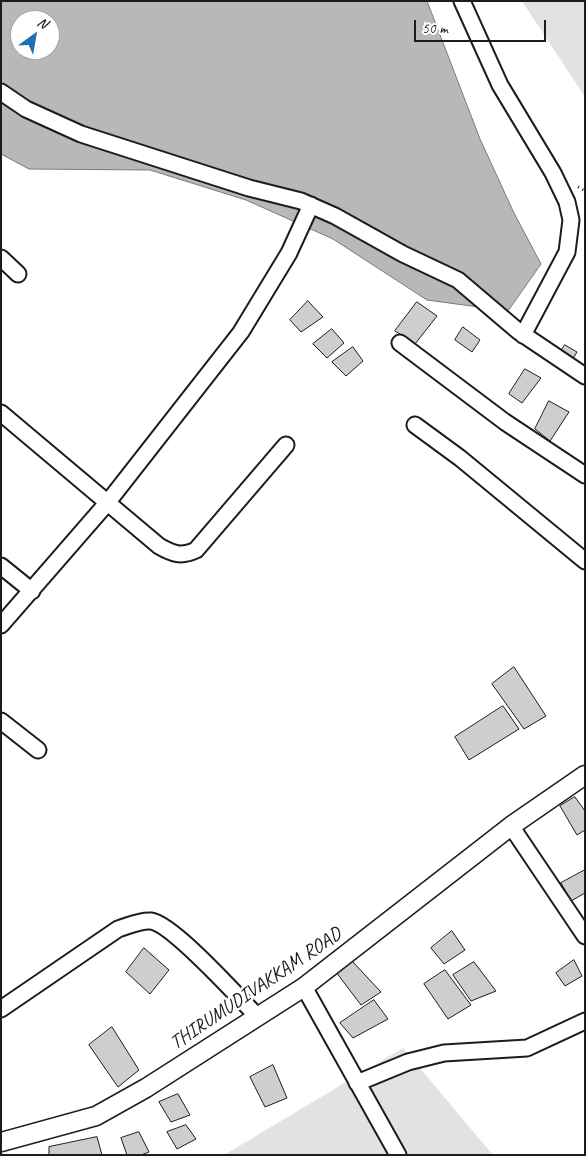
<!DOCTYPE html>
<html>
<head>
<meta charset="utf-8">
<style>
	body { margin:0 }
	#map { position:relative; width:586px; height:1156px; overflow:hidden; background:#fff; font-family:Caveat,sans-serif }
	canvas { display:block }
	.frame { position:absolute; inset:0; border:2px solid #1c1c1c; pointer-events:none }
	.north { position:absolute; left:10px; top:10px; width:50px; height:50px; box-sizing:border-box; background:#fff; border:1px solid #a4a4a4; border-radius:50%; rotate:32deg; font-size:14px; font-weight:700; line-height:20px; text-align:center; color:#1c1c1c }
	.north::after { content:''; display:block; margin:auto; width:18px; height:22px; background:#1f6fb2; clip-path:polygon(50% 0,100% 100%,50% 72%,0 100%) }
	.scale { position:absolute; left:414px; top:20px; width:132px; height:22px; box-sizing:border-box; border:2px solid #1c1c1c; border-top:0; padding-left:6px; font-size:15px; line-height:18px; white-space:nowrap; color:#1c1c1c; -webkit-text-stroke:4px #fff; paint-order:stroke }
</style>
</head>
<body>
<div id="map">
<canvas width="586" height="1156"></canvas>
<div class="frame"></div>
<div class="north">N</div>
<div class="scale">50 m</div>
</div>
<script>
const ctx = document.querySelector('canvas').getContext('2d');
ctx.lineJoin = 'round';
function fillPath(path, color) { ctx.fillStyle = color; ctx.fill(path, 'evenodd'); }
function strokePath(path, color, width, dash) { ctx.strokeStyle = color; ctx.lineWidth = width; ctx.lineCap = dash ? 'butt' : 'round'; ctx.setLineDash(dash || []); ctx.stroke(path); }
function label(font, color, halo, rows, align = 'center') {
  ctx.font = font + ' Caveat,sans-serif'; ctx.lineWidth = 5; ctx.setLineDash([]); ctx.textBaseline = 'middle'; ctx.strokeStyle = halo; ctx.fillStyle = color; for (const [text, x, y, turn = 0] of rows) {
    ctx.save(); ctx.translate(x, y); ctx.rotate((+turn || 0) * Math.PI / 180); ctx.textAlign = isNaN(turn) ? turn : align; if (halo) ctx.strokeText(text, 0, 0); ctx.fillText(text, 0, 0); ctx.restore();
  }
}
fillPath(new Path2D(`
	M522 1H585V97Z
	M403 1048 493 1155H224Z`), '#e2e2e2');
const water = new Path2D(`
	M1 1H427L480 139 514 213 541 264 508 311 427 300 333 239 246 200 150 170 29 169 1 154ZM20 20H50V50H20Z`);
fillPath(water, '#b8b8b8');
strokePath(water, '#7a7a7a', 1);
const building = new Path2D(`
	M308 301 323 317 301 332 290 320Z
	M417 302 437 316 415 344 395 331Z
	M463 327 480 340 472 352 455 340Z
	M332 329 344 343 327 358 313 344Z
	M565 345 577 352 569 365 556 358Z
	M353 347 363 361 346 376 332 362Z
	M525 369 541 378 522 403 509 394Z
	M549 401 569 412 550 441 535 429Z
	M514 667 546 716 524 729 492 684Z
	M503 706 519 729 469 760 455 737Z
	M575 797 585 811V830L577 835 560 806Z
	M585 870V893L571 901 561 883Z
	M452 931 465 950 444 964 431 948Z
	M144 948 169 970 150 994 126 972Z
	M351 960 381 992 361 1005 336 972Z
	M574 960 582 976 565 986 556 973Z
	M474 962 496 991 471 1001 453 975Z
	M445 970 471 1005 448 1019 424 984Z
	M374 1000 388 1019 353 1038 340 1023Z
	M112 1027 139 1070 118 1087 89 1045Z
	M273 1065 287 1098 265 1107 250 1077Z
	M178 1094 190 1115 171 1122 159 1102Z
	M186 1125 196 1139 177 1149 167 1132Z
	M139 1132 149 1152 141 1155H127L121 1138Z
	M97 1137 102 1155H49V1147Z`);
fillPath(building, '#cecece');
strokePath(building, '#1c1c1c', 1);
const minor = new Path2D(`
	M462 1 500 85 553 173 567 202 571 220 567 252 523 335
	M1 92 26 109 81 134 249 188 301 201 335 216 403 254 458 280 518 331 585 376
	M1 258 18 274
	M400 343 505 422 585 475
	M1 413 159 546C173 554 181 557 196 550L286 445
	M415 425 460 458 585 561
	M1 566 32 591
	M1 625 108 502 241 332 289 253 311 205
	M1 721 38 750
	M511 826 585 936
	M304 987 398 1155
	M1 1009 118 929C128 926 140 920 151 921 173 924 238 997 257 1016
	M357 1083 408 1062 444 1053 527 1048 585 1021`);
const tertiary = new Path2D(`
	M1 1142 96 1116 146 1088 304 987 511 826 585 775`);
strokePath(minor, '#1c1c1c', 19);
strokePath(tertiary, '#1c1c1c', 21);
strokePath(new Path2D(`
	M578 187 585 191`), '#1c1c1c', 3, [1, 4]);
strokePath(minor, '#fff', 15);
strokePath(tertiary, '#fff', 18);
label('20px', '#1c1c1c', '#fff', [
	["THIRUMUDIVAKKAM ROAD",256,989,-34]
]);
</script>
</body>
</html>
